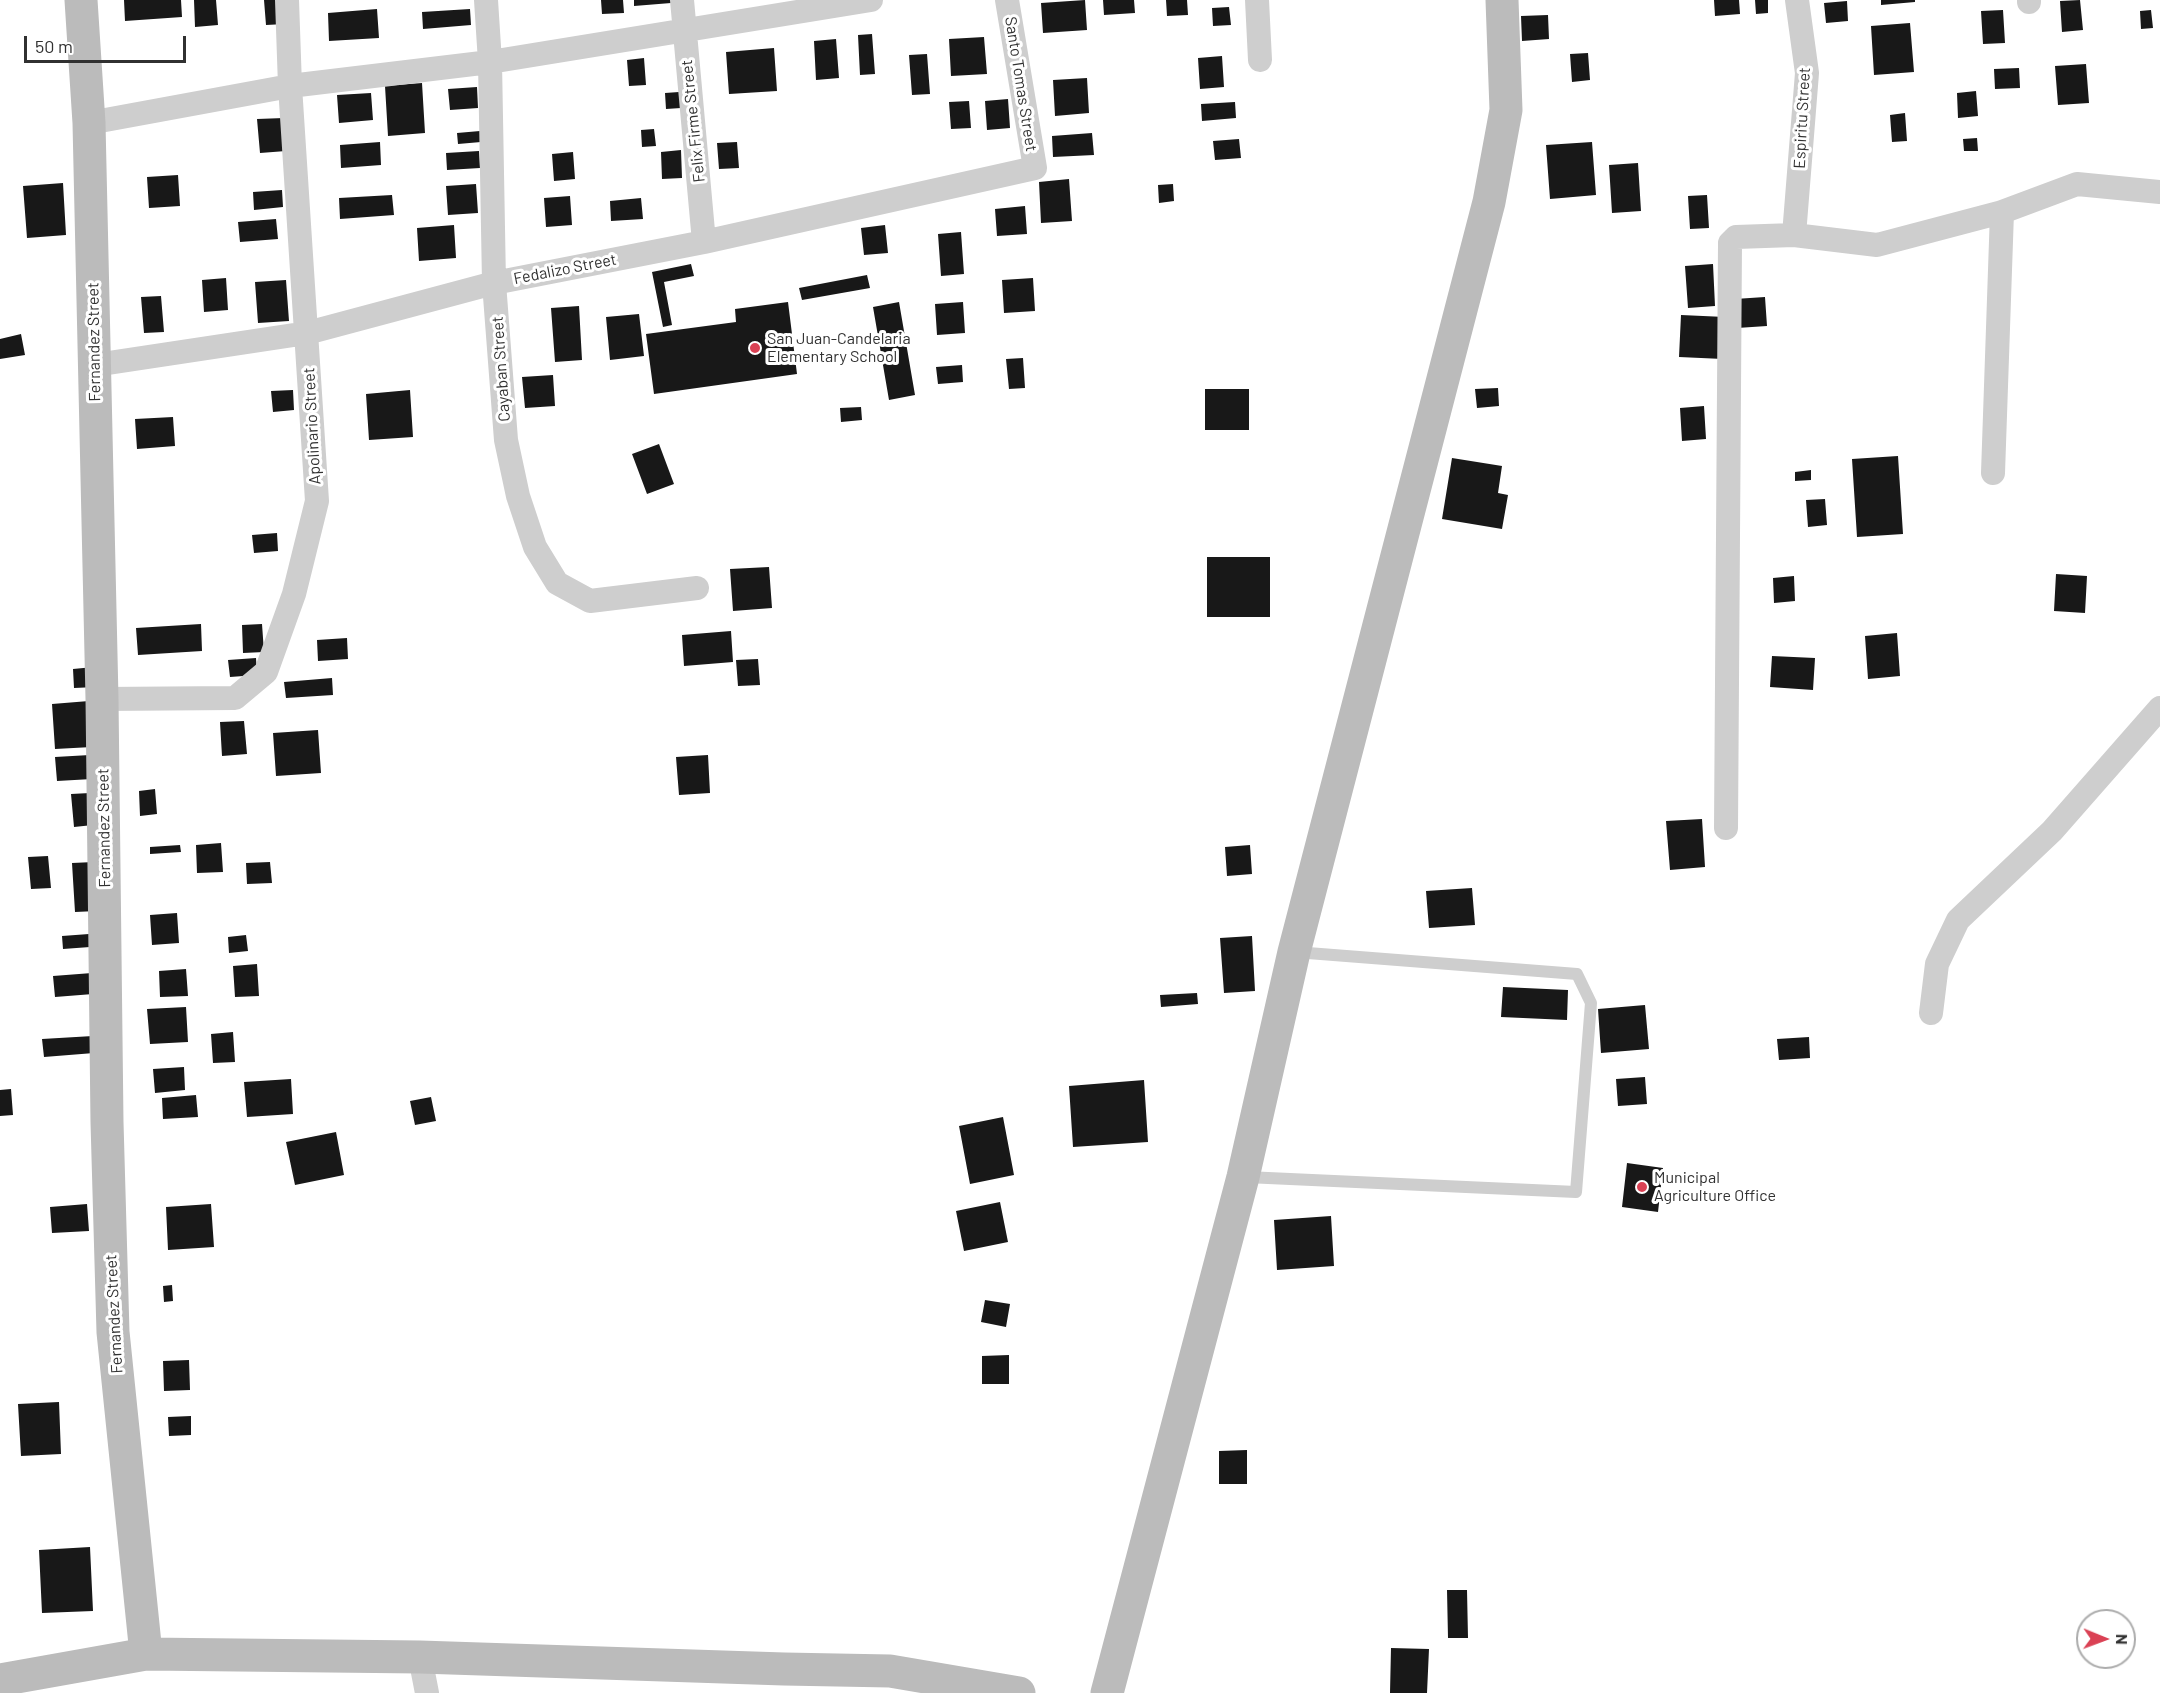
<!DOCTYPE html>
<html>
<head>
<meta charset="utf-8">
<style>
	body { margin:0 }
	#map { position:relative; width:2160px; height:1693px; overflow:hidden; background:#fff; font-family:Barlow,sans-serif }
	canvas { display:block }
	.north { position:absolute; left:2076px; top:1609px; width:60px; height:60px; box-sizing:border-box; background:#fff; border:2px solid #adadad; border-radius:50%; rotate:91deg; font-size:16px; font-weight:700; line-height:24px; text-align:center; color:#313131 }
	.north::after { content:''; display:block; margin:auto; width:21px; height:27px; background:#da4154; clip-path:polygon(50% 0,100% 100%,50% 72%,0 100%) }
	.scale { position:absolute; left:24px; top:36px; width:162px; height:27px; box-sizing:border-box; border:3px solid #313131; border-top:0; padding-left:8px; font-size:18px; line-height:21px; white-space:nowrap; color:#313131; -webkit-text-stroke:4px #fff; paint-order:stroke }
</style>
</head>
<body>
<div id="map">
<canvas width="2160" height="1693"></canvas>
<div class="north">N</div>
<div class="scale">50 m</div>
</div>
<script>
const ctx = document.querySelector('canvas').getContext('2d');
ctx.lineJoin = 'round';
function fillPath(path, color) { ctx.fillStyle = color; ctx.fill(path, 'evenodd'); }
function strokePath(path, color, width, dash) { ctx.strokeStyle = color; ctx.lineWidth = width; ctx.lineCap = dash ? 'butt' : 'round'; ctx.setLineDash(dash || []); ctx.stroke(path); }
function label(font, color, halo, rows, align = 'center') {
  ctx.font = font + ' Barlow,sans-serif'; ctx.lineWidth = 6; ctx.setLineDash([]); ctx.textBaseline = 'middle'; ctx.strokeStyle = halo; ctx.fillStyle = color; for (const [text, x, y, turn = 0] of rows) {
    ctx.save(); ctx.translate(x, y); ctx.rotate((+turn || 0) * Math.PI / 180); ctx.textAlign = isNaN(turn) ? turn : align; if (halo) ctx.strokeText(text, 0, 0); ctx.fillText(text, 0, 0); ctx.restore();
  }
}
fillPath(new Path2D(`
	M124 0H181L182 17 125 21Z
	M194 0H216L218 25 195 27Z
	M264 0H283L285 24 266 25Z
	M601 0H623L624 13 602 14Z
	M634 0H671V3L634 6Z
	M1085 0 1087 30 1043 33 1041 3Z
	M1103 0H1134L1135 13 1104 15Z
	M1166 0H1187L1188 15 1167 16Z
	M1714 0H1739L1740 14 1715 16Z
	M1755 0H1768V13L1756 14Z
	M1881 0H1915V2L1881 5Z
	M2080 0 2083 30 2062 32 2060 1Z
	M1847 1 1848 21 1826 23 1824 3Z
	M1229 7 1231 25 1213 26 1212 8Z
	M377 9 379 38 329 41 328 13Z
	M470 9 471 25 423 29 422 12Z
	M2003 10 2005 43 1983 44 1981 11Z
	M2151 10 2153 28 2141 29 2140 11Z
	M1548 15 1549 39 1522 41 1521 16Z
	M1910 23 1914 72 1874 75 1871 26Z
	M872 34 875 74 860 75 858 35Z
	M984 37 987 74 951 76 949 39Z
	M836 39 839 78 816 80 814 41Z
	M774 48 777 91 729 94 726 52Z
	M1588 53 1590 80 1572 82 1570 54Z
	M927 54 930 94 912 95 909 55Z
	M1222 56 1224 87 1200 89 1198 58Z
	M644 58 646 85 629 86 627 60Z
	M2086 64 2089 103 2058 105 2055 66Z
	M2019 68 2020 88 1995 89 1994 69Z
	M1087 78 1089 113 1055 116 1053 80Z
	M422 83 425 133 388 136 385 86Z
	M477 87 478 108 450 110 448 89Z
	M1976 91 1978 116 1958 118 1957 93Z
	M679 92 681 108 666 109 665 93Z
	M371 93 373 120 339 123 337 95Z
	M1008 99 1010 128 987 130 985 101Z
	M969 101 971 128 951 129 949 102Z
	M1235 102 1236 118 1202 121 1201 104Z
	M1905 113 1907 141 1892 142 1890 115Z
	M284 118 286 151 260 153 257 119Z
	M654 129 656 146 642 147 641 130Z
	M480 131 481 142 458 144 457 133Z
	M1092 133 1094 155 1053 157 1052 136Z
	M1977 138 1978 151H1964L1963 139Z
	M1239 139 1241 158 1215 160 1213 141Z
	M380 142 381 165 341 168 340 145Z
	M737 142 739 168 719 169 717 143Z
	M1592 142 1596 195 1550 199 1546 145Z
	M681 150 682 178 662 179 661 152Z
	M479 151 480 168 447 170 446 153Z
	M573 152 575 179 554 181 552 154Z
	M1638 163 1641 211 1612 213 1609 165Z
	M178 175 180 206 149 208 147 177Z
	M1069 179 1072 221 1041 223 1039 182Z
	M63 183 66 235 27 238 23 186Z
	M476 184 478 213 448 215 446 186Z
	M1173 184 1174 201 1159 203 1158 185Z
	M282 190 283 207 254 210 253 192Z
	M392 195 394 215 340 219 339 198Z
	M1707 195 1709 228 1690 229 1688 196Z
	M570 196 572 225 546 227 544 198Z
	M641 198 643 219 611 221 610 201Z
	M1025 206 1027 234 997 236 995 209Z
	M276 219 278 239 240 242 238 222Z
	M454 225 456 258 419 261 417 228Z
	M885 225 888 253 864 255 861 228Z
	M961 232 964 274 941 276 938 234Z
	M691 264 694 276 664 282 672 325 663 327 652 272Z
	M1713 264 1715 306 1688 308 1685 266Z
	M867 275 870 288 802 300 799 288Z
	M226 278 228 310 204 312 202 280Z
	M1033 278 1035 311 1004 313 1002 280Z
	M286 280 289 321 258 323 255 282Z
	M161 296 164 332 144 333 141 297Z
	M1765 297 1767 326 1737 328 1735 299Z
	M788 302 797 374 654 394 646 334 736 322 735 309Z
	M899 302 915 395 889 400 873 307Z
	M963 302 965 333 937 335 935 304Z
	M579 306 582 360 555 362 551 308Z
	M639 314 644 356 610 360 606 317Z
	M1681 315 1725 317 1723 359 1679 357Z
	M21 334 25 355 0 359V339Z
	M1023 358 1025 388 1009 389 1006 359Z
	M962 365 963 382 938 384 936 367Z
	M553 375 555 406 525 408 522 377Z
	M1498 388 1499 406 1477 408 1475 389Z
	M1205 389H1249V430H1205Z
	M293 390 294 410 273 412 271 391Z
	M410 390 413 437 369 440 366 394Z
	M1704 406 1706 439 1682 441 1680 408Z
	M861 407 862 420 841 422 840 408Z
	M173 417 175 446 137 449 135 419Z
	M659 444 674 484 647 494 632 454Z
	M1898 456 1903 534 1857 537 1852 459Z
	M1452 458 1502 466 1498 493 1508 495 1502 529 1442 519Z
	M1811 470V480L1795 481V472Z
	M1825 499 1827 525 1808 527 1806 500Z
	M277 533 278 551 254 553 252 535Z
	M1207 557H1270V617H1207Z
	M769 567 772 608 733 611 730 569Z
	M2056 574 2087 576 2085 613 2054 611Z
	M1794 576 1795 601 1774 603 1773 578Z
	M201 624 202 651 138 655 136 628Z
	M262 624 264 652 243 653 242 625Z
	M731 631 733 662 684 666 682 635Z
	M1897 633 1900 676 1868 679 1865 636Z
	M347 638 348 659 318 661 317 640Z
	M1772 656 1815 658 1813 690 1770 687Z
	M256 658 257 675 230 677 228 660Z
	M758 659 760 685 738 686 736 660Z
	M94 667 96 687 74 688 73 669Z
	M332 678 333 695 286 698 284 682Z
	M89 701 92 747 55 749 52 704Z
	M244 721 247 754 222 756 220 722Z
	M318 730 321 773 276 776 273 733Z
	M90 755 92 779 57 781 55 757Z
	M708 755 710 793 679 795 676 757Z
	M155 789 157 814 140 816 139 791Z
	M90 793 93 825 74 827 71 794Z
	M1702 819 1705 867 1670 870 1666 821Z
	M221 843 223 872 197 873 196 845Z
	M180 845 181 852 150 854V847Z
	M1250 845 1252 874 1227 876 1225 847Z
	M48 856 51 888 31 889 28 857Z
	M94 862 97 911 75 912 72 863Z
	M270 862 272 883 247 884 246 863Z
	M1472 888 1475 925 1429 928 1426 891Z
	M177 913 179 943 152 945 150 915Z
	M89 934 90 947 63 949 62 936Z
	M246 935 248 951 229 953 228 937Z
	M1252 936 1255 991 1224 993 1220 938Z
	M257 964 259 996 235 997 233 966Z
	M186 969 188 996 160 997 159 971Z
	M92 973 93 994 55 997 53 976Z
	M1503 987 1568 990 1567 1020 1501 1017Z
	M1197 993 1198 1004 1161 1007 1160 995Z
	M1645 1005 1649 1049 1601 1053 1598 1009Z
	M186 1007 188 1042 150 1044 147 1009Z
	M233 1032 235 1062 213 1063 211 1034Z
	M93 1036 94 1053 44 1057 42 1039Z
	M1809 1037 1810 1058 1779 1060 1777 1039Z
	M184 1067 185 1090 155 1093 153 1069Z
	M1645 1077 1647 1104 1618 1106 1616 1079Z
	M291 1079 293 1114 247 1117 244 1082Z
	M1144 1080 1148 1142 1073 1147 1069 1086Z
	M11 1089 13 1115 0 1116V1090Z
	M196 1095 198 1117 163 1119 162 1098Z
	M431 1097 436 1121 415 1125 410 1101Z
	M1003 1117 1014 1175 970 1184 959 1126Z
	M336 1132 344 1175 295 1185 286 1142Z
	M1627 1163 1663 1168 1658 1212 1622 1207Z
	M1000 1202 1008 1242 964 1251 956 1211Z
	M87 1204 89 1231 52 1233 50 1207Z
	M211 1204 214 1247 168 1250 166 1207Z
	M1331 1216 1334 1266 1277 1270 1274 1220Z
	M172 1285 173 1301 164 1302 163 1286Z
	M985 1300 1010 1304 1006 1327 981 1322Z
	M1009 1355V1384H982V1356Z
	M189 1360 190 1390 164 1391 163 1361Z
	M59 1402 61 1454 21 1456 18 1404Z
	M191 1416V1435L169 1436 168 1417Z
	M1247 1450V1484H1219V1451Z
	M90 1547 93 1611 42 1613 39 1550Z
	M1447 1590H1467L1468 1638H1448Z
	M1391 1648 1429 1649 1427 1693H1390Z`), '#181818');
strokePath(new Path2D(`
	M1246 1177 1576 1192 1591 1003 1577 974 1295 952`), '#cecece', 12);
strokePath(new Path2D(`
	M486 0 490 62 494 283 506 440 518 496 535 547 557 583 590 601 697 588
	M682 0 704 242
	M1257 0 1260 60
	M2029 0V2
	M89 123 290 86 490 62 871 0
	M1794 235 1807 73 1797 0
	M95 365 307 333 494 283 704 242 1035 168 1007 0
	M1993 473 2002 212
	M102 699 235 698 266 672 294 594 317 501 290 86 287 0
	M1726 828 1730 243 1736 237 1794 235 1877 245 2002 212 2077 184 2160 192
	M1931 1013 1937 964 1958 920 2052 831 2160 708
	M420 1657 427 1693`), '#cecece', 24);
strokePath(new Path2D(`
	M81 0 89 123 102 699 107 1122 113 1332 146 1654
	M0 1680 146 1654 420 1657 784 1669 890 1671 1019 1693
	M1107 1693 1243 1177 1294 952 1489 202 1506 110 1502 0`), '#bbb', 33);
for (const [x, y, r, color] of [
	[755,348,6,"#da4154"],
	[1642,1187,6,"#da4154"]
]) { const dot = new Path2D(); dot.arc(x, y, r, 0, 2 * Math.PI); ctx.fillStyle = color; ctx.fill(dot); strokePath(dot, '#fff', 2); }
label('16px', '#313131', '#fff', [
	["Santo Tomas Street",1021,84,81],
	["Espiritu Street",1802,118,-87],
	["Felix Firme Street",693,121,-96],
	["Fedalizo Street",565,269,-11],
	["Fernandez Street",94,342,-91],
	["Cayaban Street",501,369,-94],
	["Apolinario Street",312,426,-93],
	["Fernandez Street",104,828,-91],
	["Fernandez Street",114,1314,-93]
]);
label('16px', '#313131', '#fff', [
	["San Juan-Candelaria",767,339],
	["Elementary School",767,357],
	["Municipal",1654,1178],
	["Agriculture Office",1654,1196]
], 'left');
</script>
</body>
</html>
